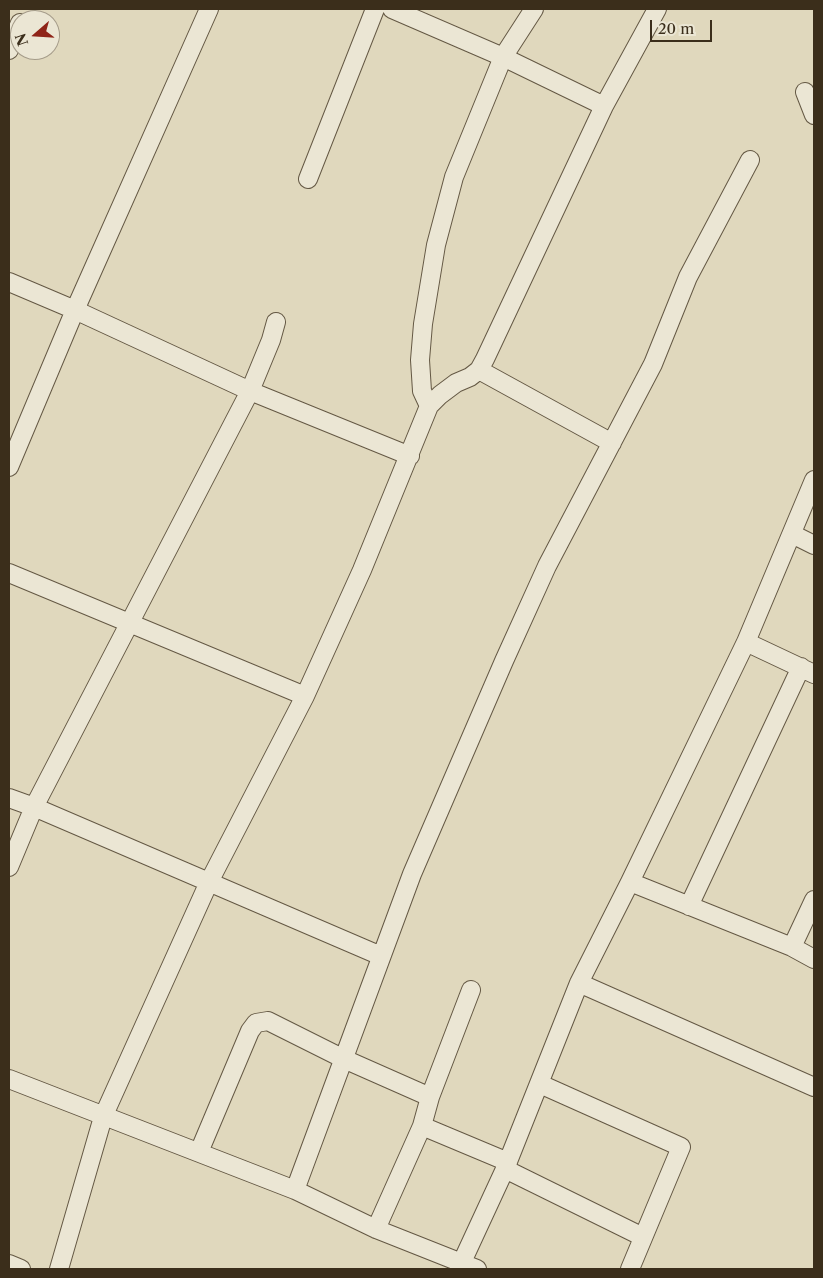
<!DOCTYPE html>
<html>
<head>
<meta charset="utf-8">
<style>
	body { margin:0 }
	#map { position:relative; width:823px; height:1278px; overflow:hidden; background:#e0d8bd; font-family:"Libre Caslon Text",serif }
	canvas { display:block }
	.frame { position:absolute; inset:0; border:10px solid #3b2e1b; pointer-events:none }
	.north { position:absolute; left:10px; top:10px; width:50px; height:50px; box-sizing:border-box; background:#ebe6d4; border:1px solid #a59c8a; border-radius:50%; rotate:251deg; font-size:14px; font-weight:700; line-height:20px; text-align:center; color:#3b2e1b }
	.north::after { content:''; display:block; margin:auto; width:18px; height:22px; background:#8f2418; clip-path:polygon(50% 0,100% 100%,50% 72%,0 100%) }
	.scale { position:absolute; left:650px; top:20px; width:62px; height:22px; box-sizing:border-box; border:2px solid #3b2e1b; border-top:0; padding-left:6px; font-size:15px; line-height:18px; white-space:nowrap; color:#3b2e1b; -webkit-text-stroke:4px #ebe6d4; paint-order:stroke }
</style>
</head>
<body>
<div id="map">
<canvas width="823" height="1278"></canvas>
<div class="frame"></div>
<div class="north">N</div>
<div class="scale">20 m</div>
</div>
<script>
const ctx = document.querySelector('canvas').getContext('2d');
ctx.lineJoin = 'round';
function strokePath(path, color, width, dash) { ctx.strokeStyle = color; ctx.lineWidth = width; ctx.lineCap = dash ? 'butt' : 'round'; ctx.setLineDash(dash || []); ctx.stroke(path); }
const minor = new Path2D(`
	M392 9 503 57 604 106
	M9 50 20 23
	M805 92 814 115
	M308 179 375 9
	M9 282 75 310 250 391 410 456
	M479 370 612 443
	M429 406 422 391 420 360 423 324 436 245 454 177 503 57 534 9
	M9 467 75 310 209 9
	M792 534 814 545
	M9 573 305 696
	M746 642 814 674
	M9 798 34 807 381 956
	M9 867 34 807 250 391 271 340 276 322
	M630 882 792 947 814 959
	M689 906 801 667
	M792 947 814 900
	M579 983 814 1087
	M9 1079 295 1190 376 1229 477 1269
	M540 1084 681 1147 630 1269
	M422 1126 508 1162
	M199 1152 250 1031 256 1023 268 1021 344 1059 430 1097
	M505 1169 643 1237
	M295 1190 412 874 504 661 547 566 653 364 688 277 750 160
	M376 1229 422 1126 430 1097 471 990
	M462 1262 505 1169 579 983 630 882 746 642 814 480
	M9 1264 21 1269
	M59 1269 103 1117 209 882 305 696 362 570 429 406 440 395 456 383 470 377 479 370 485 359 604 106 657 9`);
strokePath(minor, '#645844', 20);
strokePath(minor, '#ebe6d4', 18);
</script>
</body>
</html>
